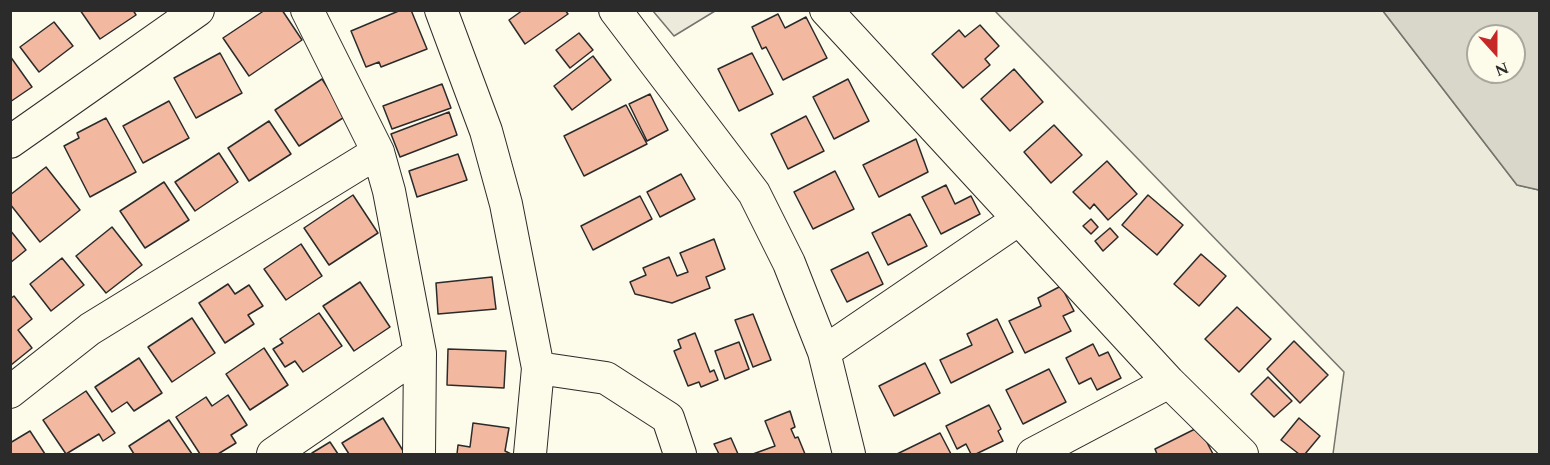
<!DOCTYPE html>
<html>
<head>
<meta charset="utf-8">
<style>
	body { margin:0 }
	#map { position:relative; width:1550px; height:465px; overflow:hidden; background:#fdfbea; font-family:Spectral,serif }
	canvas { display:block }
	.frame { position:absolute; inset:0; border:12px solid #2b2b2b; pointer-events:none }
	.north { position:absolute; left:1466px; top:24px; width:60px; height:60px; box-sizing:border-box; background:#fdfbea; border:2px solid #a9a89e; border-radius:50%; rotate:159deg; font-size:16px; font-weight:700; line-height:24px; text-align:center; color:#2b2b2b }
	.north::after { content:''; display:block; margin:auto; width:21px; height:27px; background:#c62828; clip-path:polygon(50% 0,100% 100%,50% 72%,0 100%) }
</style>
</head>
<body>
<div id="map">
<canvas width="1550" height="465"></canvas>
<div class="frame"></div>
<div class="north">N</div>
</div>
<script>
const ctx = document.querySelector('canvas').getContext('2d');
ctx.lineJoin = 'round';
function fillPath(path, color) { ctx.fillStyle = color; ctx.fill(path, 'evenodd'); }
function strokePath(path, color, width, dash) { ctx.strokeStyle = color; ctx.lineWidth = width; ctx.lineCap = dash ? 'butt' : 'round'; ctx.setLineDash(dash || []); ctx.stroke(path); }
const green = new Path2D(`
	M653 11H715L674 36Z
	M995 11H1383L1517 185 1539 190V454H1333L1344 372Z`);
fillPath(green, '#ecebdb');
strokePath(green, '#74746e', 1.5);
const water = new Path2D(`
	M1383 11H1539V190L1517 185ZM1478 36H1514V72H1478Z`);
fillPath(water, '#d8d7c9');
strokePath(water, '#74746e', 1.5);
const building = new Path2D(`
	M80 10H133L136 15 100 39Z
	M265 10H282L302 40 249 76 223 38Z
	M401 10H411L427 49 381 67 379 62 366 67 351 31Z
	M523 10H565L568 14 525 44 509 20Z
	M778 14 785 28 806 17 827 58 783 80 766 47 762 49 752 27Z
	M54 22 73 46 39 72 20 47Z
	M980 25 999 46 985 59 990 65 963 88 932 54 959 30 965 37Z
	M579 33 593 50 570 68 556 50Z
	M220 53 242 93 196 118 174 78Z
	M752 53 773 94 739 111 718 69Z
	M10 56 32 87 10 102Z
	M593 56 611 80 572 110 554 86Z
	M1014 69 1043 102 1010 131 981 99Z
	M322 79 346 116 299 146 275 110Z
	M848 79 869 121 834 139 813 97Z
	M442 84 451 108 392 129 383 106Z
	M650 94 668 130 647 141 629 104Z
	M169 101 189 138 143 163 123 126Z
	M626 105 647 144 584 176 564 136Z
	M449 112 457 135 400 157 391 134Z
	M806 116 824 151 788 169 771 134Z
	M106 118 136 172 90 197 64 146 79 138 77 133Z
	M269 121 291 154 249 181 228 148Z
	M1054 125 1082 155 1051 183 1024 152Z
	M916 139 928 172 879 197 863 165Z
	M219 153 238 182 195 211 175 182Z
	M458 154 467 180 417 197 409 171Z
	M1107 161 1137 194 1108 220 1094 204 1090 209 1073 192Z
	M46 167 80 210 40 242 10 204V195Z
	M835 171 854 209 813 229 794 192Z
	M681 174 695 199 660 217 647 192Z
	M164 182 189 220 145 248 120 211Z
	M946 185 955 204 971 196 980 214 941 234 922 197Z
	M353 195 378 233 329 265 304 228Z
	M1148 195 1183 225 1157 255 1122 225Z
	M640 196 652 219 593 250 581 226Z
	M910 214 927 246 888 265 872 233Z
	M1091 219 1098 227 1091 234 1083 226Z
	M112 227 142 265 106 293 76 256Z
	M1110 228 1118 237 1103 251 1095 241Z
	M10 230 26 250 10 263Z
	M714 239 725 269 706 277 710 288 672 303 635 294 630 282 646 275 643 268 669 257 677 276 688 272 680 253Z
	M301 244 322 276 286 300 264 269Z
	M868 252 883 284 847 302 831 270Z
	M1201 254 1226 276 1199 306 1174 284Z
	M62 258 84 285 51 311 30 284Z
	M492 277 496 309 438 314 436 283Z
	M360 282 390 327 354 351 323 306Z
	M228 284 235 294 249 285 263 306 248 315 254 324 225 343 199 303Z
	M1061 286 1074 311 1063 316 1071 331 1025 353 1009 321 1041 306 1038 298Z
	M14 296 32 319 18 330 32 348 11 365 10 299Z
	M1237 307 1271 339 1239 372 1205 339Z
	M319 313 342 346 303 372 295 361 285 367 273 349 283 343 280 339Z
	M753 314 771 360 753 367 735 320Z
	M192 318 215 353 172 382 148 347Z
	M997 319 1013 352 951 383 940 360 972 345 967 334Z
	M695 333 710 372 714 370 718 380 701 387 699 382 688 386 674 351 681 348 678 340Z
	M1294 341 1328 375 1300 403 1267 369Z
	M739 342 749 369 725 379 715 351Z
	M1093 344 1099 356 1108 352 1121 378 1097 390 1091 378 1079 384 1066 358Z
	M264 348 288 385 250 410 226 374Z
	M448 349 506 351 504 388 447 385Z
	M139 358 162 393 134 411 127 402 112 412 95 387Z
	M925 363 940 393 894 416 879 386Z
	M1049 369 1066 402 1023 424 1006 390Z
	M1268 377 1292 401 1274 417 1251 394Z
	M86 391 115 433 103 441 99 434 66 454 43 420Z
	M228 395 247 425 231 435 236 443 218 454H200L176 417 206 397 212 406Z
	M989 405 1001 429 998 431 1003 441 976 454H971L966 444 957 449 946 426Z
	M790 411 795 427 791 429 795 438 798 437 805 454H753L775 446 765 421Z
	M383 418 405 454H349L342 443Z
	M1299 418 1320 436 1305 454H1299L1281 440Z
	M169 420 192 454H134L129 446Z
	M473 423 509 428 505 451 511 454H457L458 445 470 447Z
	M1199 427 1213 454H1157L1155 449Z
	M30 431 45 454H10V443Z
	M940 433 951 454H897Z
	M731 438 738 454H719L714 444Z
	M330 442 338 454H312V453Z`);
fillPath(building, '#f2b8a0');
strokePath(building, '#2b2b2b', 1.5);
const street = new Path2D(`
	M307 10 378 152 389 191 420 353 419 454
	M441 10 486 131 506 204 538 368 530 454
	M615 10 754 193 789 263 824 352 849 454
	M826 10 1169 382 1242 454
	M10 142 198 10
	M824 352 1019 219
	M538 368 606 378 668 418 680 454
	M10 392 90 329 378 152
	M273 454 420 353
	M1033 454 1169 382`);
strokePath(street, '#2b2b2b', 34);
strokePath(street, '#fdfbea', 32);
</script>
</body>
</html>
